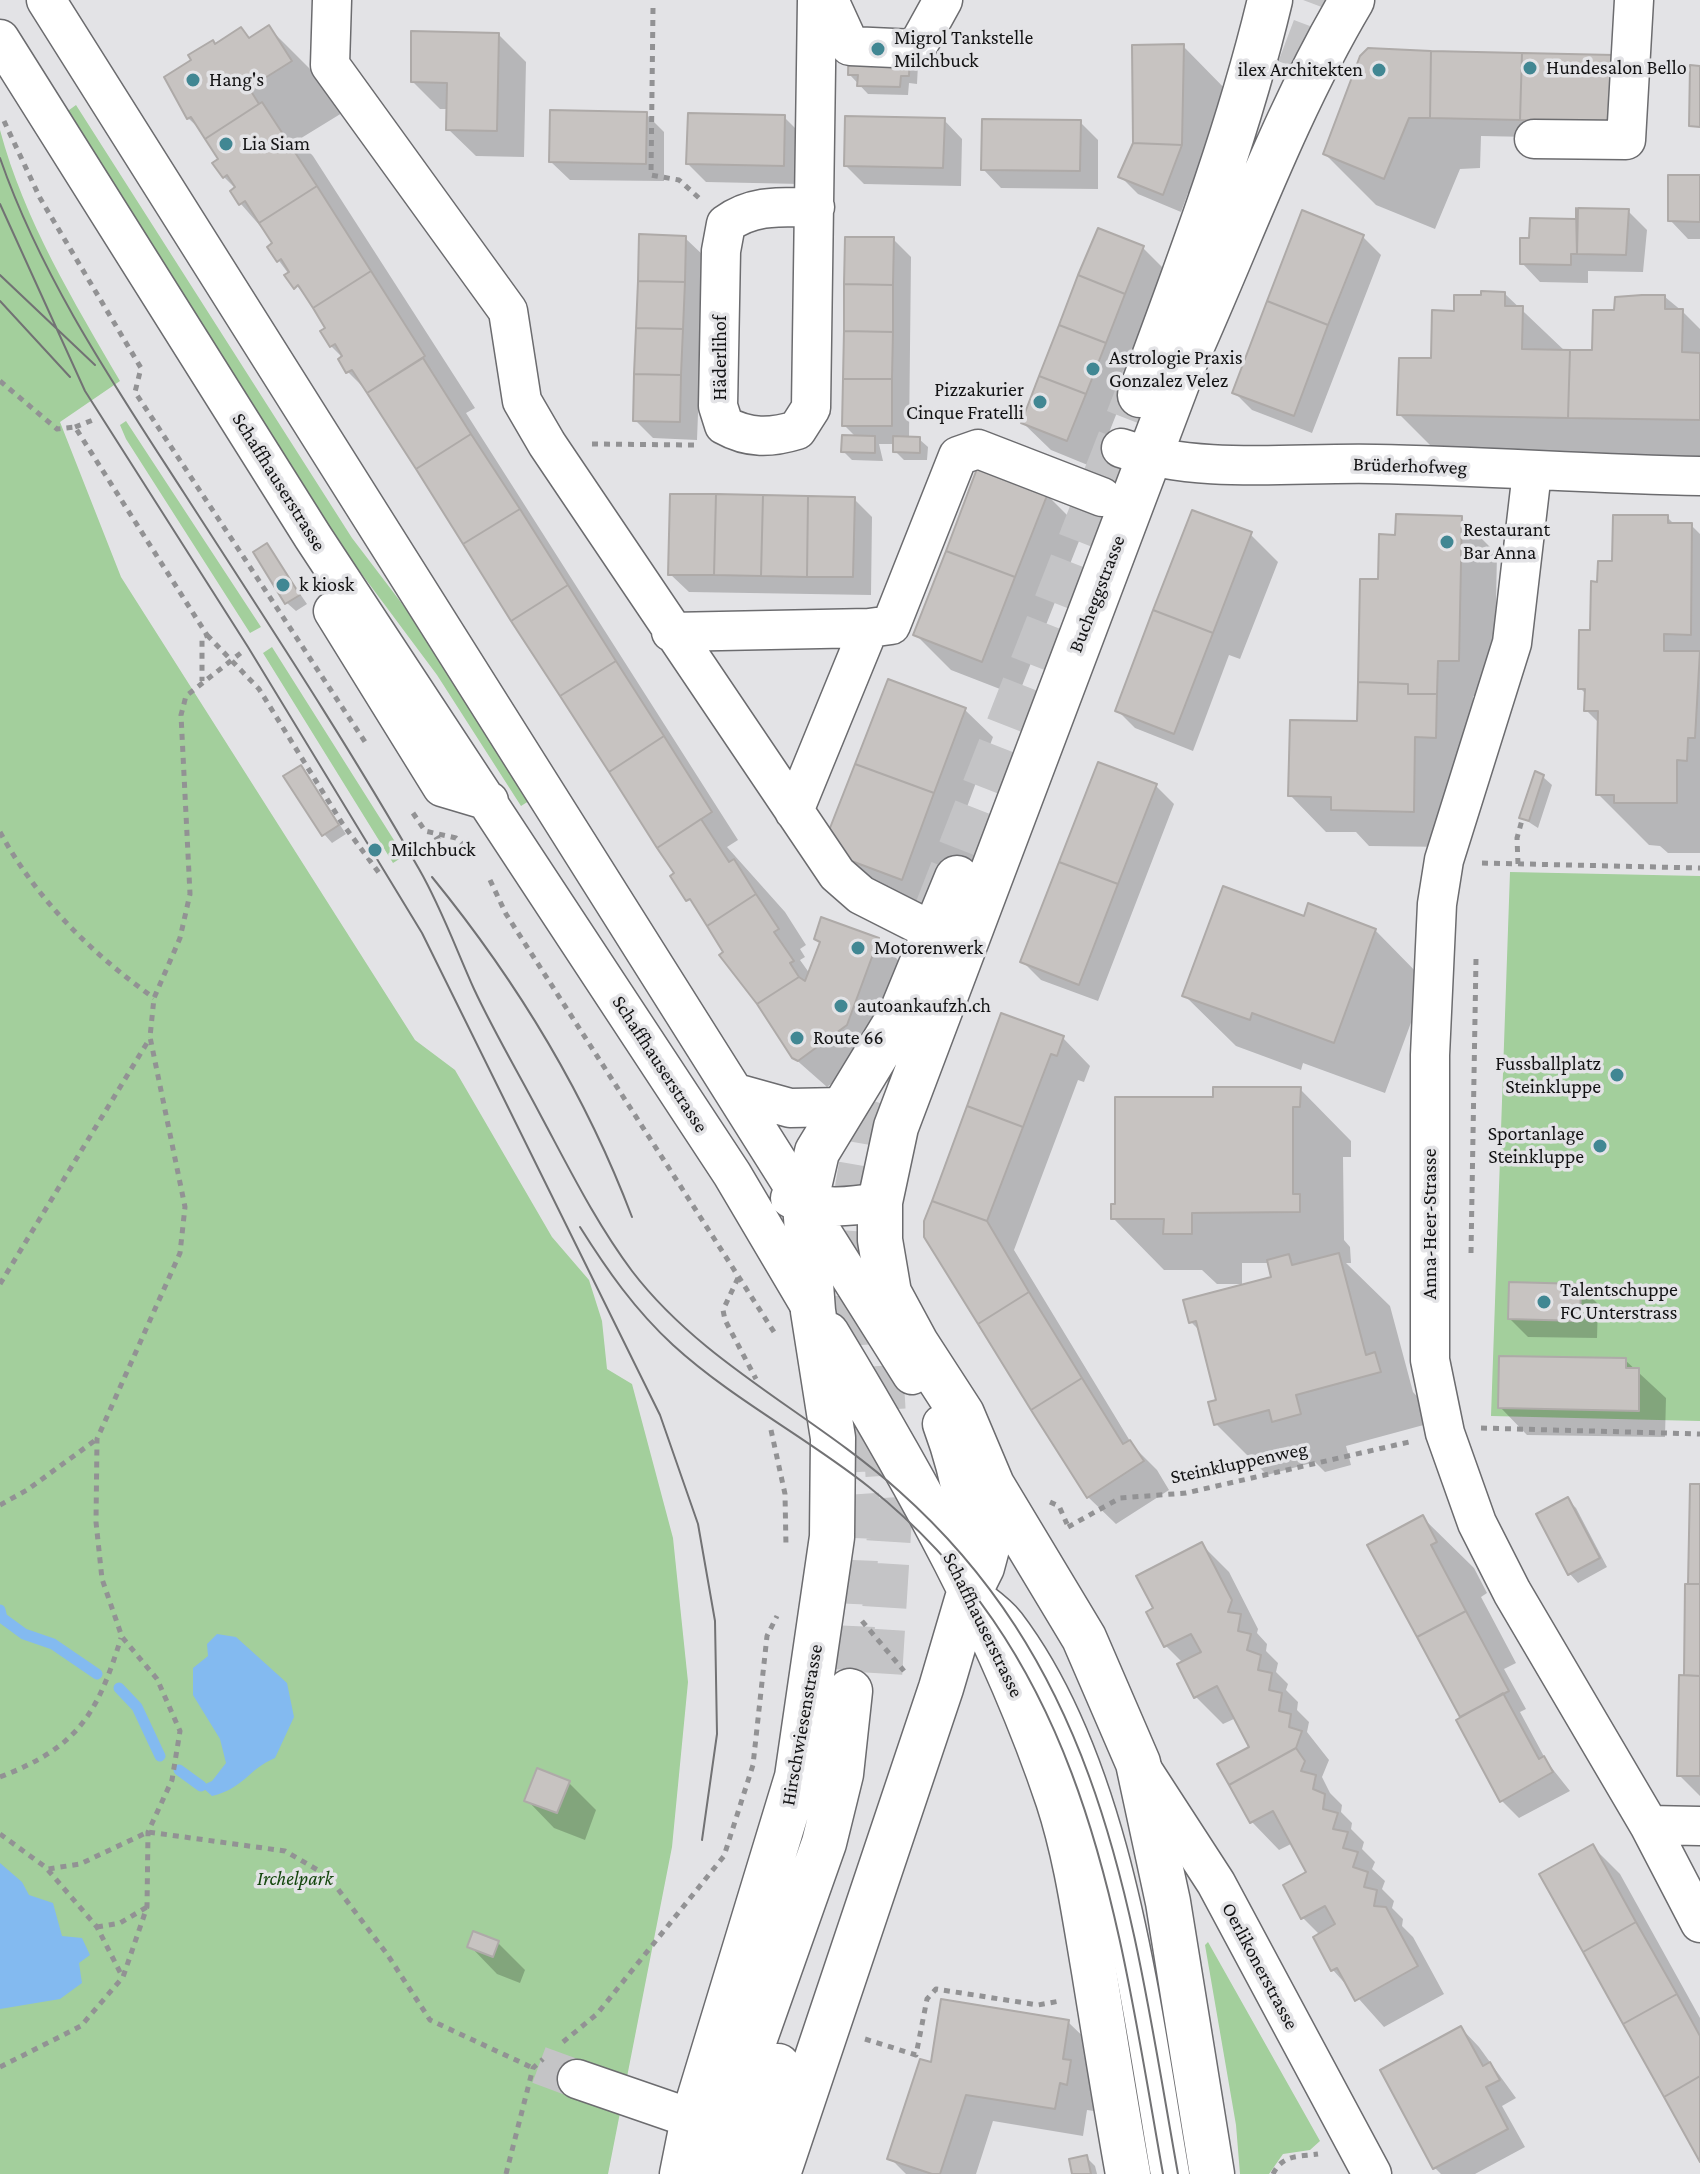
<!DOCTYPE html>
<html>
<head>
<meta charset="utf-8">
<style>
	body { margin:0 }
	canvas { display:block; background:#e3e3e6 }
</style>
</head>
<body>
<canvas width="1700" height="2174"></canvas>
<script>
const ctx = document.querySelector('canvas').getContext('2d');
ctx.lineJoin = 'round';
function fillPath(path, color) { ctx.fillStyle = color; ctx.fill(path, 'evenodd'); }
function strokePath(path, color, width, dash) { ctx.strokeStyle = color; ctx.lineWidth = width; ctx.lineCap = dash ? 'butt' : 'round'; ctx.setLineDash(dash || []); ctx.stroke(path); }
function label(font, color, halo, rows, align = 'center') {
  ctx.font = font + ' "Crimson Pro",serif'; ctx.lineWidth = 7; ctx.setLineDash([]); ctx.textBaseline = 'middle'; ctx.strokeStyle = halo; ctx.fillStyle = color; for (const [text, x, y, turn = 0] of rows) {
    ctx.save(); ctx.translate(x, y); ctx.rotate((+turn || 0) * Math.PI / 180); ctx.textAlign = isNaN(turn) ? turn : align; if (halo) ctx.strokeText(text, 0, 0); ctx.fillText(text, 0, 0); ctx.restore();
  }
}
fillPath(new Path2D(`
	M76 105 352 538 435 647 532 799 521 806 437 675 358 569 299 480 65 113Z
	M0 130C24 220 74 302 120 381L60 422 121 577 415 1040 455 1070 552 1237 589 1280 602 1321 607 1369 632 1384 673 1538 688 1682 672 1847 608 2174H0Z
	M126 421 261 627 250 633 126 439 120 425Z
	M272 647 404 856 393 863 263 653Z
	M1510 872 1700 876V1421L1491 1416Z
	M1208 1942 1320 2141 1310 2150 1283 2154 1269 2174H1240L1236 2125 1205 1945Z`), '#a3cf9c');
fillPath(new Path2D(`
	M217 1634 236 1637 287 1683 294 1717 275 1758C248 1769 245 1788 212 1796L201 1786 212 1781 226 1763 220 1739 193 1695V1668L208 1656 207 1644Z
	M0 1863 22 1882 29 1895 53 1903 62 1936 82 1938 90 1955 79 1963 82 1983 60 1999 0 2009Z`), '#83baf0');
fillPath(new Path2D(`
	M269 28 320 79 342 113 298 140 313 156 475 408 466 413 738 840 727 847 785 912 806 945 800 949 805 957 800 960 810 974 821 944 816 938 822 919 878 940 906 968 874 1052 827 1087 793 1057 753 994 737 979 709 924 673 877 677 874 369 393 348 372 340 360 343 358 331 346 328 328 269 247 275 243 241 204 236 189 224 177 221 160 206 135 188 118 194 60 191 56 241 29 251 39Z
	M499 35 526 62 524 157 476 156 448 129V109H440L413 82Z
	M919 45 917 84 909 83 908 95 868 94 850 75Z
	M1183 46 1234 98 1232 196 1188 193 1181 212 1138 194 1120 176Z
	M1361 57 1630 139 1481 136 1480 168 1460 169 1435 229 1376 205 1325 154Z
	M646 114 664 132V181L570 180 551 162Z
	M784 117 802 135 801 184 706 182 688 164Z
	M944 120 962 139 961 186 864 184 846 166Z
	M1080 122 1098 140V189L1001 188 983 169Z
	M1700 177V239H1688L1670 220Z
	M1628 211 1647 230 1643 272 1588 271V283L1540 282 1522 263 1531 240 1532 220 1578 221Z
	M1363 237 1381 255 1312 433 1252 410 1234 392Z
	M685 238 704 256 697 440 653 438 635 420Z
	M893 239 911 257 909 438 919 439 928 447 927 460H904L895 451V444H879L883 461 852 460 843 451 857 438 844 425Z
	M1143 248 1171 276 1095 468 1051 450 1023 423Z
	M1505 294 1566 352H1594L1616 312 1665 297 1682 311 1700 329V470L1450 465 1399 414 1433 361 1456 313Z
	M1047 495 1083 531 1018 696 951 670 915 634Z
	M854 499 872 517 871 595 689 592 670 574Z
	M1667 517 1675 525H1691L1700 534V853H1668L1660 846 1649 845 1598 794 1599 723 1586 710 1587 695 1580 688 1599 584 1614 563Z
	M1461 518 1497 554 1494 697 1473 696 1471 773H1450L1449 847 1369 846 1356 832H1326L1290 795 1359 723 1380 580Z
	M1250 534 1278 562 1240 659 1229 655 1193 751 1135 728 1117 710Z
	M267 546 307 604 296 611 287 603Z
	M965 710 993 737 961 823 984 846 953 929 899 910 847 858Z
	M301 767 346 834 332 843 324 834Z
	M1543 777 1552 785 1538 828 1521 817Z
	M1156 786 1174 804 1098 1001 1041 980 1023 962Z
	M1305 918 1375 930 1426 982 1385 1093 1303 1063 1301 1070 1236 1046 1184 995Z
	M1063 1038 1090 1066 1084 1082 1078 1080 1014 1250 1133 1446 1157 1470 1169 1490 1116 1524 1088 1497 926 1221Z
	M1300 1089 1351 1141V1157H1343L1344 1240 1350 1247 1351 1263H1346L1390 1306 1413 1392 1426 1406 1431 1423 1346 1446 1351 1465 1325 1472 1315 1462 1267 1475 1216 1424 1219 1402 1201 1332 1191 1322 1274 1278 1270 1263H1242V1284H1217L1202 1270H1164L1113 1218 1117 1206 1215 1099Z
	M1580 1286 1598 1304 1597 1338 1528 1337 1510 1319Z
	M1625 1360 1666 1398 1665 1437 1527 1435 1500 1407Z
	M1700 1486V1796L1679 1775 1689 1678 1686 1675Z
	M1568 1500 1576 1508 1607 1567 1578 1583 1570 1574 1538 1515Z
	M1422 1517 1474 1568 1487 1593 1481 1597 1516 1663 1504 1669 1526 1709 1520 1712 1547 1762 1570 1791 1519 1818 1501 1800 1463 1718 1370 1546Z
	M1201 1544 1229 1572 1258 1629 1257 1633 1267 1644 1266 1651 1278 1663 1276 1672 1288 1684 1286 1690 1298 1702 1297 1710 1309 1722 1307 1732 1329 1760 1322 1777 1330 1793 1342 1805 1341 1812 1352 1823 1351 1829 1364 1842 1362 1849 1375 1862 1372 1869 1385 1881 1382 1889 1394 1901 1392 1908 1403 1919 1402 1926 1413 1937 1444 1994 1384 2027 1333 1970 1320 1935 1303 1918 1309 1873 1293 1843 1279 1850 1252 1822 1251 1748 1236 1718 1223 1724 1196 1697 1183 1663 1166 1646 1149 1613Z
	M569 1783 596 1810 585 1840 554 1828 527 1800Z
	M1592 1846 1620 1874 1700 2018V2158Z
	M498 1943 525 1970 520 1983 497 1974 470 1946Z
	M1068 2022 1096 2049V2101L1094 2111 1087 2110 1083 2136 993 2121 976 2174H906L890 2158 933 2064Z
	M1461 2028 1479 2047 1516 2098 1502 2106 1525 2147 1475 2174H1441L1435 2168Z
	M1087 2158 1095 2166 1097 2174H1074Z`), '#0003');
strokePath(new Path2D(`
	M0 1610 2 1618 24 1634 53 1644 97 1674
	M119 1688 137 1707 160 1756
	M179 1770 201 1786`), '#83baf0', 11);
const building = new Path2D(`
	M269 25 292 61 249 88 259 104 205 139 191 117 187 119 164 77 191 60 188 55 213 40 215 44 241 27 249 38Z
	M411 31 499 33 497 131 446 130 447 83 411 82Z
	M849 32 911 34 909 76H901L900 87 857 86 858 75H848Z
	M1184 44 1182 145 1133 143 1132 45Z
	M1368 48 1431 51 1430 118H1409L1384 179 1323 154 1360 56Z
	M1431 51 1522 53 1520 120 1430 118Z
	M1522 53 1614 55 1612 122 1520 120Z
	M1690 65 1700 66V127L1689 126Z
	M262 102 317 186 259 223 245 201 239 205 230 191 235 187 227 175 223 178 212 163 218 159 205 139Z
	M550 110 647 112 646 164 549 162Z
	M688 113 785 115 784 166 686 164Z
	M845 116 945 118 943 168 844 166Z
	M982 119 1081 120 1080 171 981 170Z
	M1133 143 1182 145 1163 195 1118 177Z
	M1668 175H1700V222L1668 221Z
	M317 186 371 271 313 308 298 285 294 289 284 275 289 272 281 259 277 262 267 247 272 243 259 223Z
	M1576 208 1577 254H1571V265L1520 264V238H1529L1530 218 1576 219Z
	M1578 208 1629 209 1626 255 1577 254Z
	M1302 210 1364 235 1328 325 1267 301Z
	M1098 228 1144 246 1125 294 1078 275Z
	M639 234 686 236 685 282 638 281Z
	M845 237H894L893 285 844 284Z
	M371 271 425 356 367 393 352 370 346 373 338 359 342 356 335 344 330 347 320 331 325 328 313 308Z
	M1078 275 1125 294 1106 343 1059 325Z
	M638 281 685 282 683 329 636 328Z
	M844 284 893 285V332L844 331Z
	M1481 291 1505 292V306H1523L1522 349 1570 350 1568 418 1397 415 1399 358H1431L1432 310 1454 311V295H1481Z
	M1642 295H1665V309H1683L1682 352 1700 353V420L1568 418 1570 350H1592L1593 310H1614L1615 297Z
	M1267 301 1328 325 1294 416 1232 393Z
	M1059 325 1106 343 1086 394 1039 376Z
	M636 328 683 329 681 375 634 374Z
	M844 331 893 332 892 379H843Z
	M423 358 471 434 416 469 367 393Z
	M634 374 681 375 680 422 633 421Z
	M1039 376 1086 394 1067 441 1021 423Z
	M843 379H892V426H842Z
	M471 434 520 509 463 544 416 469Z
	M842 435 875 436V453L841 452Z
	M893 436 920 437V453L893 452Z
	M978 466 1048 493 1015 577 946 551Z
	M670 494H716L714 575H668Z
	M716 494 763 495 761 576 714 575Z
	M763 495 808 496 807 577 761 576Z
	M808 496 855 497 853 577H807Z
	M520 509 568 585 511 621 463 544Z
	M1192 510 1252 532 1213 633 1153 610Z
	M1396 514 1462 516 1459 661H1438L1437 694H1408V684L1358 682 1360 579H1378L1379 534 1395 535Z
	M1613 515H1668V523H1692L1691 635 1664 634V651H1700L1695 738H1688L1687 761 1677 760V803H1614V795H1596L1598 711H1584L1585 689H1578L1579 630H1590L1591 581 1597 582 1598 561H1612Z
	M267 543 300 595 285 604 253 552Z
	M946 551 1015 577 982 662 913 635Z
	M568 585 616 661 560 696 511 621Z
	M1153 610 1213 633 1174 734 1115 711Z
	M616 661 664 736 609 772 560 696Z
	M888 679 966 708 934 793 855 764Z
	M1358 682 1408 684V694H1437L1436 738 1415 737 1414 812 1331 810V797L1288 796 1290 720 1357 721Z
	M664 736 712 812 657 848 609 772Z
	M1098 762 1157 784 1118 884 1059 862Z
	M855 764 934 793 902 880 846 859 828 833Z
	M301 765 339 825 322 836 283 776Z
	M1535 771 1544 775 1529 821 1519 818Z
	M701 819 729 862 734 859 756 894 707 926 690 899 686 901 670 876 674 873 657 848Z
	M1059 862 1118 884 1079 985 1020 962Z
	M1223 886 1304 916 1308 903 1376 929 1334 1043 1252 1013 1250 1020 1182 996Z
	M756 894 779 929 774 932 794 961 790 963 799 977 757 1004 719 955 723 952 707 926Z
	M821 917 879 938 847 1025 798 1061 792 1058 757 1004 799 977 805 981 820 942 814 939Z
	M1001 1013 1064 1036 1057 1056 1051 1054 1023 1127 967 1106Z
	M1213 1087H1301L1300 1107H1293V1194H1300V1212L1192 1213V1234H1163L1164 1219H1111V1204H1115V1097H1213Z
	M967 1106 1023 1127 987 1221 932 1201Z
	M932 1201 987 1221 1029 1292 978 1324 924 1237V1221Z
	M1339 1253 1366 1355 1375 1352 1381 1372 1296 1395 1301 1414 1272 1422 1269 1410 1214 1425 1208 1402 1216 1400 1196 1321 1189 1323 1183 1300 1271 1277 1267 1260 1289 1254 1292 1265Z
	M1509 1282 1581 1284 1580 1321 1508 1319Z
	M1029 1292 1082 1378 1031 1410 978 1324Z
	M1499 1356 1626 1358V1368H1639V1411L1498 1408Z
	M1082 1378 1123 1444 1130 1440 1144 1461 1087 1498 1031 1410Z
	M1690 1484H1700V1584H1688Z
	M1568 1497 1600 1558 1568 1575 1536 1514Z
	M1423 1515 1437 1542 1431 1545 1466 1611 1417 1637 1367 1545Z
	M1202 1542 1232 1600 1228 1612 1241 1614 1238 1631 1251 1634 1247 1650 1261 1655 1258 1670 1272 1673 1269 1690 1282 1693 1279 1711 1291 1714 1289 1727 1302 1731 1296 1748 1229 1785 1217 1764 1249 1747 1217 1686 1194 1698 1177 1664 1201 1652 1191 1634 1164 1647 1146 1612 1153 1608 1136 1576Z
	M1685 1584H1700V1676L1684 1675Z
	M1466 1611 1509 1691 1460 1717 1417 1637Z
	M1679 1675 1700 1676V1776H1677Z
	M1503 1693 1539 1759 1544 1756 1553 1772 1500 1802 1456 1720Z
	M1296 1748 1305 1761 1301 1771 1316 1775 1313 1789 1325 1794 1323 1809 1338 1813 1333 1829 1348 1832 1343 1848 1358 1852 1353 1867 1368 1872 1364 1887 1377 1890 1374 1906 1386 1907 1418 1966 1355 2001 1337 1968 1331 1971 1313 1937 1335 1924 1325 1906 1301 1919 1283 1885 1306 1872 1273 1811 1250 1823 1229 1785Z
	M537 1768 570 1781 557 1813 524 1801Z
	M1593 1844 1636 1922 1583 1952 1539 1874Z
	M1636 1922 1677 1994 1623 2024 1583 1952Z
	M473 1931 499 1941 493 1957 467 1947Z
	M1677 1994 1700 2036V2076L1664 2097 1623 2024Z
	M941 1999 1069 2020 1063 2059 1071 2060 1067 2085 1060 2083 1055 2109 966 2095 940 2174H932L887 2159 920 2059 931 2062Z
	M1461 2026 1483 2066 1490 2062 1500 2080 1486 2087 1508 2129 1433 2169 1380 2070Z
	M1700 2076V2162L1664 2097Z
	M1087 2155 1091 2174H1072L1069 2159Z`);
fillPath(building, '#c7c3c1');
strokePath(building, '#aeaaa8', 2);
strokePath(new Path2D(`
	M539 2065 577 2079`), '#c4c4c6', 38, [38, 19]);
strokePath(new Path2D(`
	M1299 69 1325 0
	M936 911 1152 356
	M877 1300 890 1517 879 1693
	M851 1670 858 1510 845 1314 853 1211 871 1107 892 1045`), '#c4c4c6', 44, [44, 22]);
const minor = new Path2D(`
	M46 0 912 1375
	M332 0 330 65 508 311 522 401 547 444 837 874 861 895 936 933
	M829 0 850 46 916 49 943 0
	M0 39 313 537 732 1174 813 1311
	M1534 139 1626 140 1634 0
	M815 207C782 207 753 204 726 224L721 251 718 406 724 425C749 439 771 438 797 430L811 408 817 0
	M1121 448C1201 475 1293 462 1376 464 1484 466 1592 474 1700 476
	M1532 472 1512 643 1444 860 1437 904 1430 1055V1360L1445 1433 1477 1523 1512 1592 1649 1825 1700 1923
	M333 611 442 787 489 801
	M671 632 869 628
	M794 811 869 628 891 625 958 456 978 449 1102 497
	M736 1093 790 1108 843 1107
	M790 1198C820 1210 849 1207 880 1202
	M942 1424C965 1486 968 1527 969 1593 981 1603 996 1612 1006 1625 1114 1767 1140 2002 1170 2174
	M1144 1772 1216 1883 1372 2174
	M1649 1825 1700 1826
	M577 2079 693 2119`);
const major = new Path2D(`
	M1140 395C1188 265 1238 134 1270 0
	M827 1334C916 1481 1003 1636 1058 1800 1076 1855 1084 1913 1094 1971 1105 2039 1116 2107 1128 2174
	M682 2174 693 2119 797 1777 832 1537 833 1438 813 1311 805 1204 817 1152 901 1014 957 878
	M707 2174 824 1843 841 1774 850 1691
	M743 2174 778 2066
	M778 2174 941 1688 969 1593 982 1567 993 1526 992 1485
	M1212 2174 1168 1902 1138 1763 1084 1638 992 1485 962 1414 916 1343 889 1293 880 1240V1202L896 1127 1187 357C1241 237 1285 113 1352 0`);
strokePath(minor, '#6c6c6f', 41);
strokePath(major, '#6c6c6f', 47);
strokePath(new Path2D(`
	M653 8 651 175 679 180 699 198
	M4 121 40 198 141 368 135 392 367 745
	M0 381 57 429 75 427 207 635 202 637V681
	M75 427 93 420
	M592 444 694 445
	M207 635 259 689 342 823 382 877
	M413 813 425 831 456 838 471 852
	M0 832C37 900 91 953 154 998
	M425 847 443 835
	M1482 863 1700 868
	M1518 864 1517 838 1522 820
	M490 880 506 914 774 1332
	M1471 1253 1476 959
	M738 1278 723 1310 725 1320 756 1379
	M0 1284 150 1038
	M1481 1428 1700 1434
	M771 1430 785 1494 786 1547
	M1050 1502 1059 1506 1067 1524
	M0 1505 27 1490 97 1439
	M1068 1527 1120 1498 1186 1493 1409 1442
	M862 1621 904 1671
	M0 1777C78 1747 97 1715 121 1638
	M0 1834 48 1869 80 1864 148 1832 285 1851 328 1876 387 1954 430 2020 533 2068
	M48 1870 97 1927 122 1976
	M97 1927 120 1923 147 1907
	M865 2039 916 2055 927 1999 936 1989 1038 2005 1060 2001
	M563 2042 597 2014 724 1856 753 1765 767 1636 777 1616
	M0 2067 81 2026 123 1977 147 1907 148 1832 172 1780 180 1731 157 1679 122 1637 102 1579 96 1522 97 1439 180 1253 185 1207 150 1037 154 998 180 938 190 894 181 715 186 696 242 652
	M506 2174 533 2068 543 2059
	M1273 2174C1283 2154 1298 2157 1318 2154`), '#929294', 5, [6, 6]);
strokePath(minor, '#fff', 38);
strokePath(major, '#fff', 44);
strokePath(new Path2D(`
	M0 158C42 279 115 386 184 493 264 617 346 741 419 869 441 907 456 949 474 989 494 1032 519 1074 541 1116 569 1168 596 1223 632 1271 703 1364 813 1414 899 1491 1107 1676 1132 1917 1178 2174
	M0 204 85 391 248 647 422 933 660 1415 698 1524 715 1621 717 1734 702 1840
	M0 275 95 365
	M0 301 70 377
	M432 877C516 980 585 1093 632 1217
	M580 1227C607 1270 635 1310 673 1345 732 1399 806 1437 869 1487 1089 1663 1117 1916 1163 2174`), '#727274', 2);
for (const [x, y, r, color] of [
	[878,49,8,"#418793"],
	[1530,68,8,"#418793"],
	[1379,70,8,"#418793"],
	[193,80,8,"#418793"],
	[226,144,8,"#418793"],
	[1093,369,8,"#418793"],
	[1040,402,8,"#418793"],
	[1447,542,8,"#418793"],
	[283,585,8,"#418793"],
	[375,850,8,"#418793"],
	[858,948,8,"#418793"],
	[841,1006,8,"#418793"],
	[797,1038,8,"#418793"],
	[1617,1075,8,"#418793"],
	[1600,1146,8,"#418793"],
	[1544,1302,8,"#418793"]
]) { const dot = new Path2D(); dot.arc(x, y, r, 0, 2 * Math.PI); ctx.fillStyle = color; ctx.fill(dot); strokePath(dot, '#e3e3e6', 3); }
label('20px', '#131314', '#e3e3e6', [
	["Migrol Tankstelle",894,38],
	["Milchbuck",894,61],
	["Hundesalon Bello",1546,68],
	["ilex Architekten",1363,70,"right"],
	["Hang's",209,80],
	["Lia Siam",242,144],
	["Astrologie Praxis",1109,358],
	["Gonzalez Velez",1109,381],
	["Pizzakurier",1024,390,"right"],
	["Cinque Fratelli",1024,413,"right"],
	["Restaurant",1463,530],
	["Bar Anna",1463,553],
	["k kiosk",299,585],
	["Milchbuck",391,850],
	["Motorenwerk",874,948],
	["autoankaufzh.ch",857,1006],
	["Route 66",813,1038],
	["Fussballplatz",1601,1064,"right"],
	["Steinkluppe",1601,1087,"right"],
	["Sportanlage",1584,1134,"right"],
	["Steinkluppe",1584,1157,"right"],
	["Talentschuppe",1560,1290],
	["FC Unterstrass",1560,1313]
], 'left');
label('20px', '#131314', '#e3e3e6', [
	["Häderlihof",720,358,-90],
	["Brüderhofweg",1410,466,2],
	["Schaffhauserstrasse",279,482,58],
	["Bucheggstrasse",1097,594,-69],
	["Schaffhauserstrasse",660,1064,57],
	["Anna-Heer-Strasse",1430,1224,-90],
	["Steinkluppenweg",1239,1463,-12],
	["Schaffhauserstrasse",983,1625,64],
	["Hirschwiesenstrasse",802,1725,-80],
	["Oerlikonerstrasse",1260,1966,62]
]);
label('italic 20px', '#14470d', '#e3e3e6', [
	["Irchelpark",295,1879]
]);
</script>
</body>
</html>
